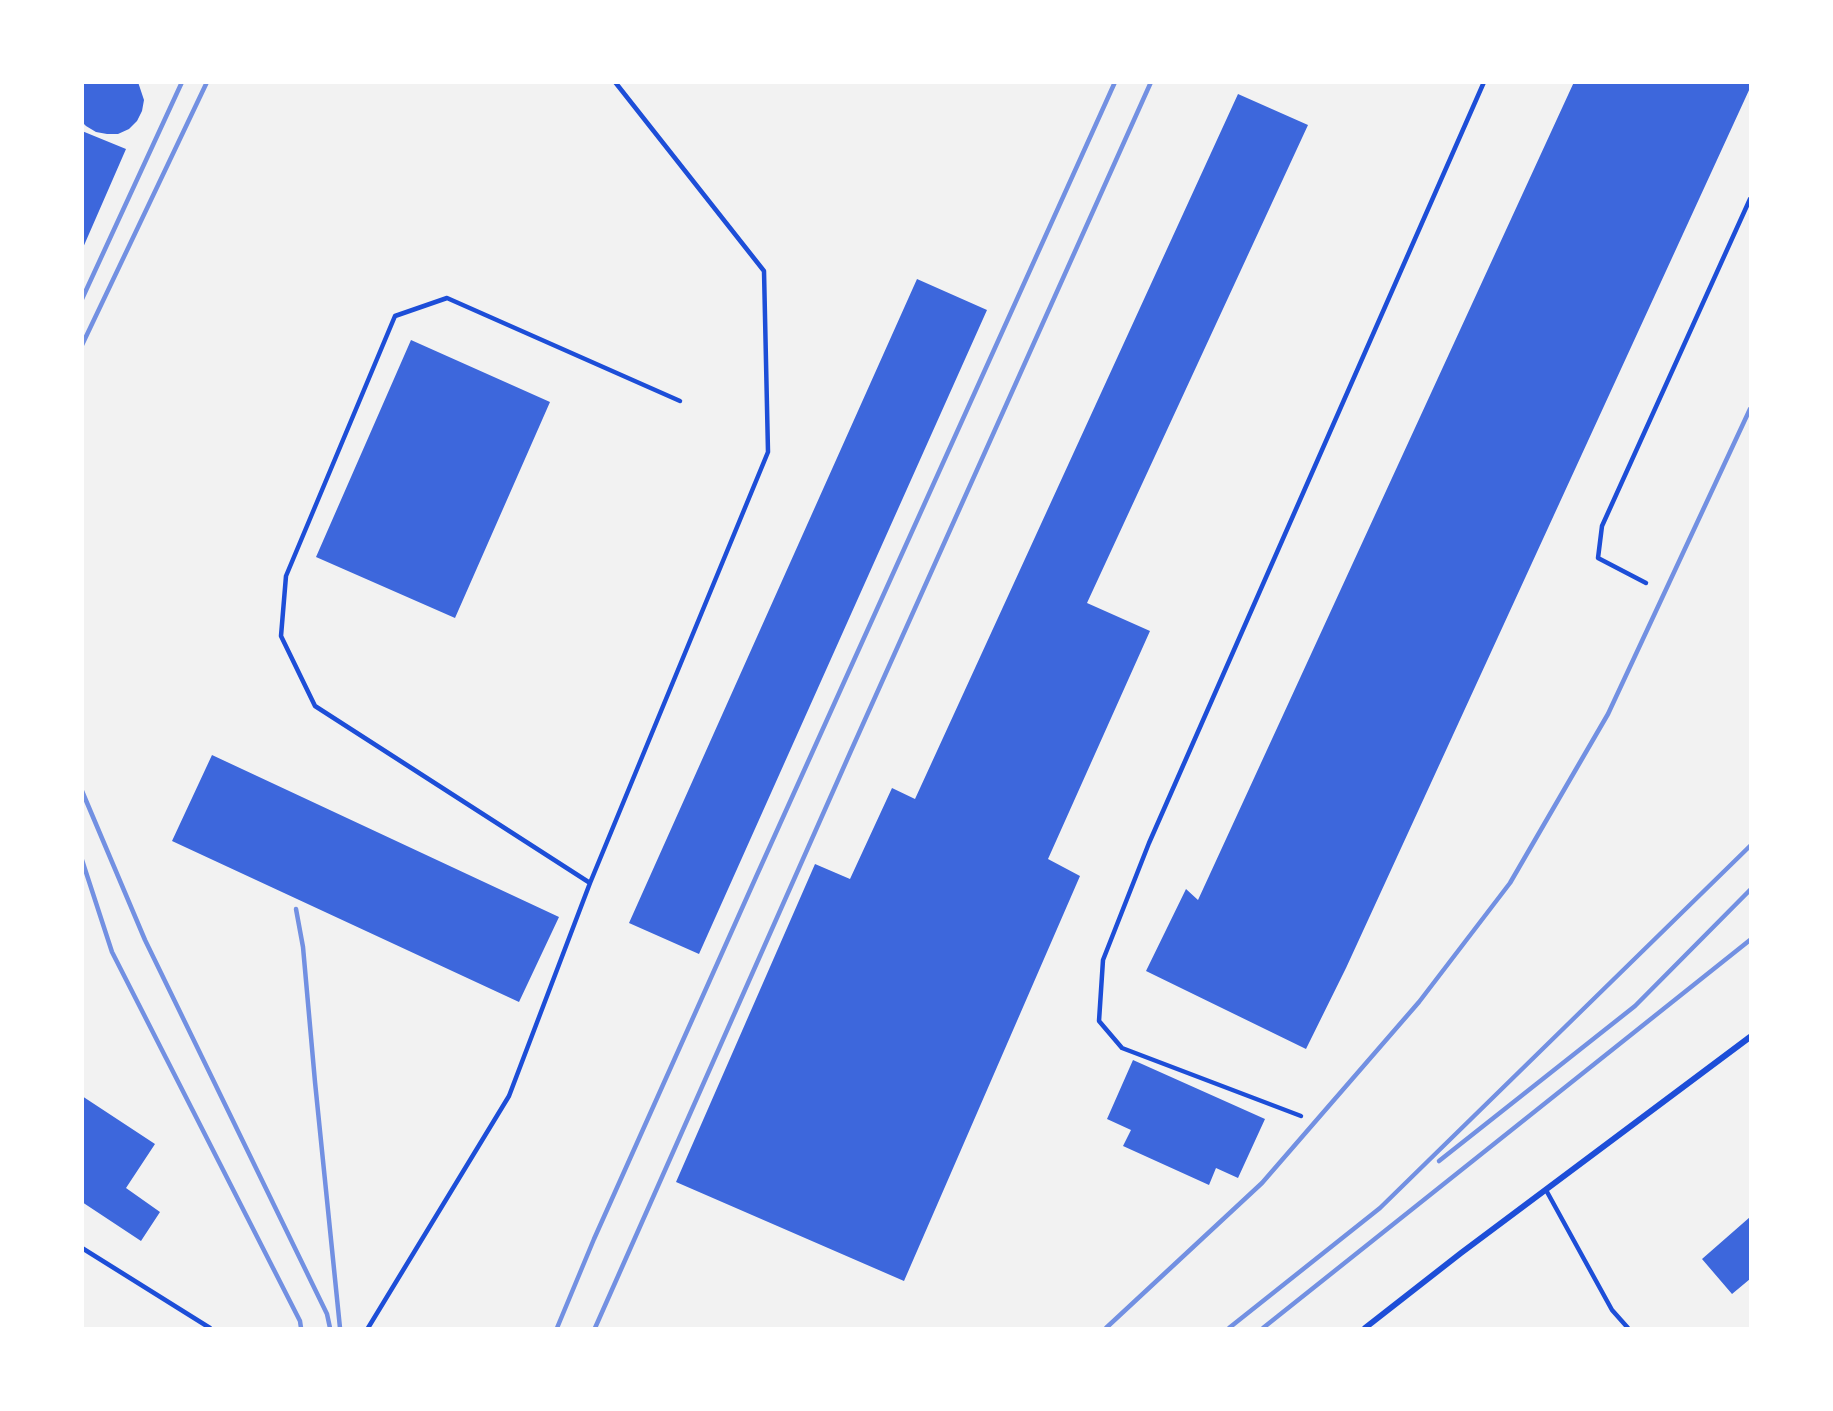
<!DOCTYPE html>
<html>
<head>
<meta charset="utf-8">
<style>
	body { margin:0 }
	#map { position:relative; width:1833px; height:1411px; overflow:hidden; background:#f2f2f2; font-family:Montserrat,sans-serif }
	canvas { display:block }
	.frame { position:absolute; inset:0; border:84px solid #fff; pointer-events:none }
</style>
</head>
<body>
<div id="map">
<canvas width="1833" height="1411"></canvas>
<div class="frame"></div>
</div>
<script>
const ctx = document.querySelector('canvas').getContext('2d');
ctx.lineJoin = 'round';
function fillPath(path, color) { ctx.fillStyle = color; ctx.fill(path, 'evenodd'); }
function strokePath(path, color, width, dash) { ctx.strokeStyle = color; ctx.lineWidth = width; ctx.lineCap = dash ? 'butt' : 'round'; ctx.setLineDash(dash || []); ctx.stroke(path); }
fillPath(new Path2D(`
	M82 82H138L144 100 142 111 137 121 129 129 118 134H107L96 132 86 126 82 122Z
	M1574 82H1750V88L1346 968 1306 1049 1146 971 1186 889 1198 900Z
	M1238 94 1308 125 1087 603 1150 631 1048 859 1080 876 904 1281 676 1182 815 864 850 879 892 788 915 799Z
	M82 131 126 149 82 250Z
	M917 279 987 310 699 954 629 923Z
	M411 340 550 402 455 618 316 557Z
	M212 755 559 917 519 1002 172 841Z
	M1133 1060 1265 1119 1238 1178 1216 1168 1209 1185 1123 1146 1131 1130 1107 1119Z
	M82 1096 155 1144 126 1188 160 1212 141 1241 82 1202Z
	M1750 1217V1279L1732 1294 1702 1259Z`), '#3d67dc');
strokePath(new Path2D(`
	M615 82 764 271 768 452 590 883 315 706 281 636 286 576 395 316 447 298 680 401
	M1646 583 1598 558 1602 526 1750 199
	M1301 1116 1122 1048 1099 1021 1103 960 1149 843 1484 82
	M1546 1190 1612 1310 1628 1328
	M82 1248 210 1328
	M368 1328 509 1096 590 883`), '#1d4ed8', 4.5);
strokePath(new Path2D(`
	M1365 1328 1461 1253 1750 1037`), '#1d4ed8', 6);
strokePath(new Path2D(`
	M82 299 182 82
	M82 345 207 82
	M82 791 145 940 327 1314 330 1328
	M82 860 112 952 300 1321 301 1328
	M296 909 303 947 315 1082 340 1328
	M1439 1161 1635 1006 1750 890
	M557 1328 594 1239 756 877 1115 82
	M595 1328 850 753 1151 82
	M1106 1328 1262 1183 1419 1002 1510 883 1608 714 1750 409
	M1229 1328 1380 1208 1750 846
	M1263 1328 1750 940`), '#7290e2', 4.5);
</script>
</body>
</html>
